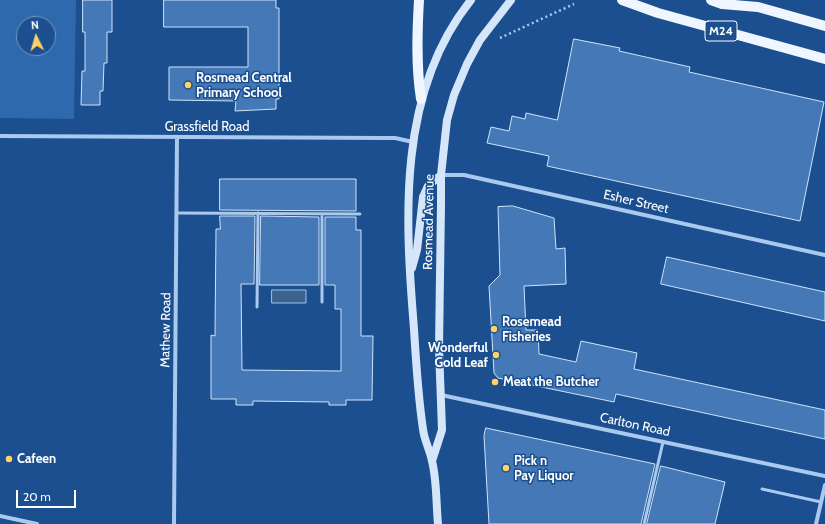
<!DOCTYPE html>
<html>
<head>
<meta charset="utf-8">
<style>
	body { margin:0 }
	#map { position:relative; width:825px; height:524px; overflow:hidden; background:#1b4f8f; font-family:Cabin,sans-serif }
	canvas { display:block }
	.north { position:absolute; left:16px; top:16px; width:40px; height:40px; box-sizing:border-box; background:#1b4f8f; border:1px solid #7695bc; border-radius:50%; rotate:355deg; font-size:11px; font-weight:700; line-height:16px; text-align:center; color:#fff }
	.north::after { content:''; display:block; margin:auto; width:14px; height:18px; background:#ffd166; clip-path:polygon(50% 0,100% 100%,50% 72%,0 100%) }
	.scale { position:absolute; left:16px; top:490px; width:60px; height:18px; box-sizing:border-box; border:2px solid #fff; border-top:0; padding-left:5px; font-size:12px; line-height:14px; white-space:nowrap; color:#fff; -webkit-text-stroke:3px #1b4f8f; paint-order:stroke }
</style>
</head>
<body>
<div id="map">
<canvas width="825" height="524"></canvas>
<div class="north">N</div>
<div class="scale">20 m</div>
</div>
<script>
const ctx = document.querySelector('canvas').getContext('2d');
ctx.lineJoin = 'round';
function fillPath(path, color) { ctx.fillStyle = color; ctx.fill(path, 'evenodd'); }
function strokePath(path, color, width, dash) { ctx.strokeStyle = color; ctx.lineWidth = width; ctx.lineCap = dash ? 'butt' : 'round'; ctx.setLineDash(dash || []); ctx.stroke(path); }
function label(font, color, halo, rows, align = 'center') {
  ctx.font = font + ' Cabin,sans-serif'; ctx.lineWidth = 3; ctx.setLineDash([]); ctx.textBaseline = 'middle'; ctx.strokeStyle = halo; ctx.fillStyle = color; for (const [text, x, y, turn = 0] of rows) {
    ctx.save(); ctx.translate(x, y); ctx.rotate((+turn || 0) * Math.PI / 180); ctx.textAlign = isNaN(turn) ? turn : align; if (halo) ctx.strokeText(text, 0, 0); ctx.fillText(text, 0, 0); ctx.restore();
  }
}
fillPath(new Path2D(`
	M0 0H76L74 119 0 118ZM24 24H48V48H24Z`), '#2e69ad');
const water = new Path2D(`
	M272 290H306V303H272Z`);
fillPath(water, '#3c6290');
strokePath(water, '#9cc4f0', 1);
const building = new Path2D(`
	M83 0H112V32H107V63H104L103 91H100V105H81L82 71H85V32H83Z
	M164 0H276V8H279V99H276V109L235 111 236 101 169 100V67H248V27H164Z
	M574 39 620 48 619 51 690 67 689 72 824 102 800 221 547 166 549 156 487 143 491 127 509 131 512 116 525 119 526 113 557 120Z
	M220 179H356V211L220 210Z
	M513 206 554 218 556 249 565 248 566 284 524 286 526 330H538L539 354 576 362 581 341 637 353 634 369 825 410V439L616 394 614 402 498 378 494 373 489 286 500 275 498 207Z
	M220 216H255L254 284H241L242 370 341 371V309H335V285H325V217H356V230H361V336H373L372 400H346V405H329V402L253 401V405H236V399H211V335L215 336 216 229H220Z
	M261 216 319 217V285H260Z
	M667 257 825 292V321L661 284Z
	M486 428 655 464 641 524H489L484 436Z
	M661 466 725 482 715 524H647Z`);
fillPath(building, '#4478b7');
strokePath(building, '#cfe3fa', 1);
strokePath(new Path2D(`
	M500 38 574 4`), '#a9c9ee', 2.5, [2, 3]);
strokePath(new Path2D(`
	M177 213 360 214
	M322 302V214
	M257 307 258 213
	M762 489 821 502
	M644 524 663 442`), '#a9c9ee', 3);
strokePath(new Path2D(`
	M0 136 382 138H395L413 142
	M441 175H464L825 255
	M441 395 825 476
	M0 516 37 524
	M174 524 177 137
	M816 524 825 485`), '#a9c9ee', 4);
strokePath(new Path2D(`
	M412 268 417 250 423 197 428 186 441 175
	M432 461 442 430 439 348 441 204V175L447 120 454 95 467 64 480 40 511 0
	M438 524C436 503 437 481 432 461 430 450 424 440 423 429 418 396 416 362 414 329 405 218 397 92 471 0`), '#d6e6fa', 8);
strokePath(new Path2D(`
	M419 0C417 34 416 66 421 99
	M622 0 658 13 825 59
	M711 0 722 4 758 7 825 26`), '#f0f6ff', 10);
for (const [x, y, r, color] of [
	[188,85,4,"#ffd166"],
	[494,329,4,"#ffd166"],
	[496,355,4,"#ffd166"],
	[495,382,4,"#ffd166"],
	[9,459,4,"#ffd166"],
	[506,468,4,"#ffd166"]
]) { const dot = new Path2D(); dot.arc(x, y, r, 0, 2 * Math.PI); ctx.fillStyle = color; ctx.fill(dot); strokePath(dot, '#1b4f8f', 1.5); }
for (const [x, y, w] of [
	[721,31,32]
]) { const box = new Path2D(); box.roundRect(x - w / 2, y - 10, w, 20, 3); ctx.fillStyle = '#1b4f8f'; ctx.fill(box); strokePath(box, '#fff', 1); }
label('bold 12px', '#fff', null, [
	["M24",721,31]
]);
label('bold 13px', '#fff', '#1b4f8f', [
	["Rosmead Central",196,78],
	["Primary School",196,93],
	["Rosemead",502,322],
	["Fisheries",502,337],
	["Wonderful",488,348,"right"],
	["Gold Leaf",488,363,"right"],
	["Meat the Butcher",503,382],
	["Cafeen",17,459],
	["Pick n",514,461],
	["Pay Liquor",514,476]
], 'left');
label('13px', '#fff', '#1b4f8f', [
	["Grassfield Road",207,127],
	["Esher Street",636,202,13],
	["Rosmead Avenue",429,222,-89],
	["Mathew Road",166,330,-89],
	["Carlton Road",635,425,12]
]);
</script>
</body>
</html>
